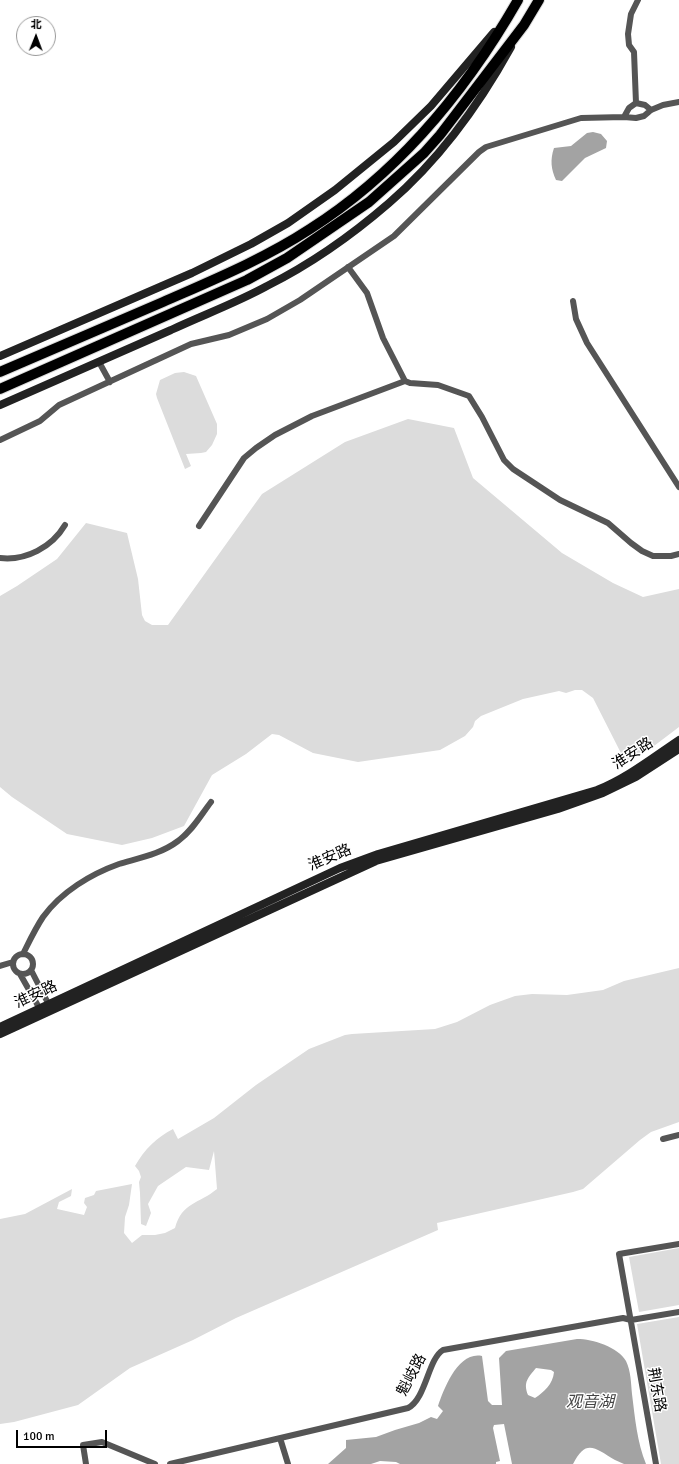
<!DOCTYPE html>
<html>
<head>
<meta charset="utf-8">
<style>
	body { margin:0 }
	#map { position:relative; width:679px; height:1464px; overflow:hidden; background:#fff; font-family:Signika,"Noto Sans SC",sans-serif }
	canvas { display:block }
	.north { position:absolute; left:16px; top:16px; width:40px; height:40px; box-sizing:border-box; background:#fff; border:1px solid #999; border-radius:50%; rotate:1deg; font-size:11px; font-weight:700; line-height:16px; text-align:center; color:#000 }
	.north::after { content:''; display:block; margin:auto; width:14px; height:18px; background:#000; clip-path:polygon(50% 0,100% 100%,50% 72%,0 100%) }
	.scale { position:absolute; left:16px; top:1430px; width:91px; height:18px; box-sizing:border-box; border:2px solid #000; border-top:0; padding-left:5px; font-size:12px; line-height:14px; white-space:nowrap; color:#000; -webkit-text-stroke:3px #fff; paint-order:stroke }
</style>
</head>
<body>
<div id="map">
<canvas width="679" height="1464"></canvas>
<div class="north">北</div>
<div class="scale">100 m</div>
</div>
<script>
const ctx = document.querySelector('canvas').getContext('2d');
ctx.lineJoin = 'round';
function fillPath(path, color) { ctx.fillStyle = color; ctx.fill(path, 'evenodd'); }
function strokePath(path, color, width, dash) { ctx.strokeStyle = color; ctx.lineWidth = width; ctx.lineCap = dash ? 'butt' : 'round'; ctx.setLineDash(dash || []); ctx.stroke(path); }
function label(font, color, halo, rows, align = 'center') {
  ctx.font = font + ' Signika,"Noto Sans SC",sans-serif'; ctx.lineWidth = 3; ctx.setLineDash([]); ctx.textBaseline = 'middle'; ctx.strokeStyle = halo; ctx.fillStyle = color; for (const [text, x, y, turn = 0] of rows) {
    ctx.save(); ctx.translate(x, y); ctx.rotate((+turn || 0) * Math.PI / 180); ctx.textAlign = isNaN(turn) ? turn : align; if (halo) ctx.strokeText(text, 0, 0); ctx.fillText(text, 0, 0); ctx.restore();
  }
}
fillPath(new Path2D(`
	M184 372 196 376 217 424V434L212 445 206 452 201 453 186 454 191 466 185 469 157 398 156 394 160 380 175 373Z
	M408 419 454 428 473 478 562 553 613 583 643 597 679 589V727L650 749 626 763 593 698 582 690H575L566 693 559 691 523 699 481 716 475 721 473 727 465 736 440 750 358 762 313 753 279 735 272 734 246 754 212 775 184 826 152 838 122 845 67 834 12 797 0 787V596L17 586 57 559 86 523 127 533 138 579 142 615 145 621 152 625H168L262 494 345 442Z
	M679 968V1122L651 1132 640 1140 583 1189 573 1192 437 1223 438 1230 236 1318 193 1340 130 1368 78 1405 14 1422 0 1424V1219L25 1214 72 1189 71 1196 59 1202 57 1209 84 1215 87 1207 84 1203 85 1198 94 1195 96 1191 132 1184 129 1205 125 1217 124 1233 132 1243 142 1235H155L165 1233 175 1228C182 1202 199 1204 217 1189L214 1151 209 1170 186 1167 158 1186 148 1204 151 1213 146 1226 141 1224 140 1193 139 1182 141 1177 139 1171 135 1166C144 1150 157 1137 173 1129L178 1139 214 1118 256 1085 309 1049 345 1035 352 1034 435 1029 457 1022 490 1005 515 996 532 994 567 995 603 990 624 981Z
	M679 1248V1305L639 1312 629 1257Z
	M679 1317V1464H661L637 1324Z`), '#dcdcdc');
fillPath(new Path2D(`
	M593 132 601 134 607 141 606 148 585 158 562 181 556 180C551 169 550 160 554 148L571 146 587 133Z
	M577 1339C593 1339 618 1347 626 1361 631 1371 631 1384 632 1394 635 1418 637 1442 646 1464 639 1464 630 1464 624 1464 621 1463 618 1461 615 1460 595 1448 586 1438 573 1464H512L504 1424 494 1425 493 1428 500 1461 496 1462V1464H400L396 1462 380 1461 371 1464H328L346 1448V1440L376 1437 395 1430 419 1423 431 1417 437 1419 443 1411 438 1406C444 1389 458 1351 482 1356L488 1401 492 1405H502L499 1358 506 1351ZM536 1368 551 1370 554 1372C553 1384 544 1392 535 1398L528 1395C523 1382 528 1378 536 1368Z`), '#a3a3a3');
const trunk = new Path2D(`
	M0 372C54 349 109 325 163 302 213 280 264 259 310 229 398 173 467 89 518 0
	M0 389 247 280 287 258 369 202 424 153 440 135 524 25 539 0`);
strokePath(trunk, '#dbdbdb', 12);
strokePath(new Path2D(`
	M638 0 631 14 628 34 629 45 634 52 636 103 645 105 651 110
	M624 117 629 108 636 103
	M348 267 367 293 383 338 405 381
	M573 301 576 319 587 343 679 487
	M99 362 110 382
	M0 440 40 421 59 405 191 344 229 335 267 319 300 300 394 236 479 152 486 147 581 118 624 117 636 118 644 116 651 110 663 105 679 102
	M199 526 244 458 256 448 275 435 312 416 405 381 410 383 438 385 469 396 482 417 504 460 513 469 560 500 608 523 631 543 642 551 653 556H671L679 554
	M0 558C26 561 52 547 65 525
	M23 954C29 942 35 929 43 917 61 892 91 874 119 864 139 858 161 854 178 841 192 831 201 815 211 802
	M13 964a10 10 0 1 1 20 0a10 10 0 1 1-20 0Z
	M0 966 13 962
	M31 970 50 1007
	M20 974 41 1011
	M663 1139 679 1135
	M631 1320 679 1312
	M280 1438 288 1464
	M86 1464 83 1445 102 1442 155 1464
	M170 1464 408 1408C426 1399 428 1359 443 1350L623 1318 631 1320
	M656 1464 619 1254 679 1244`), '#555', 6);
strokePath(new Path2D(`
	M0 356 192 273 251 244 288 223 335 190 394 142 431 106 494 32
	M0 405C57 380 114 355 171 330 203 315 236 303 267 286 311 264 352 235 389 203 439 160 479 105 511 47
	M0 1027 340 868 378 854 597 790C627 778 652 758 679 740
	M0 1034 376 861 558 809 603 793 636 777 679 749`), '#222', 8);
strokePath(trunk, '#000', 10);
label('15px', '#000', '#fff', [
	["淮安路",633,754,-33],
	["淮安路",330,858,-23],
	["淮安路",36,995,-25],
	["魁岐路",412,1375,-62],
	["荆东路",656,1390,80]
]);
label('italic 16px', '#444', '#fff', [
	["观音湖",590,1403]
]);
</script>
</body>
</html>
